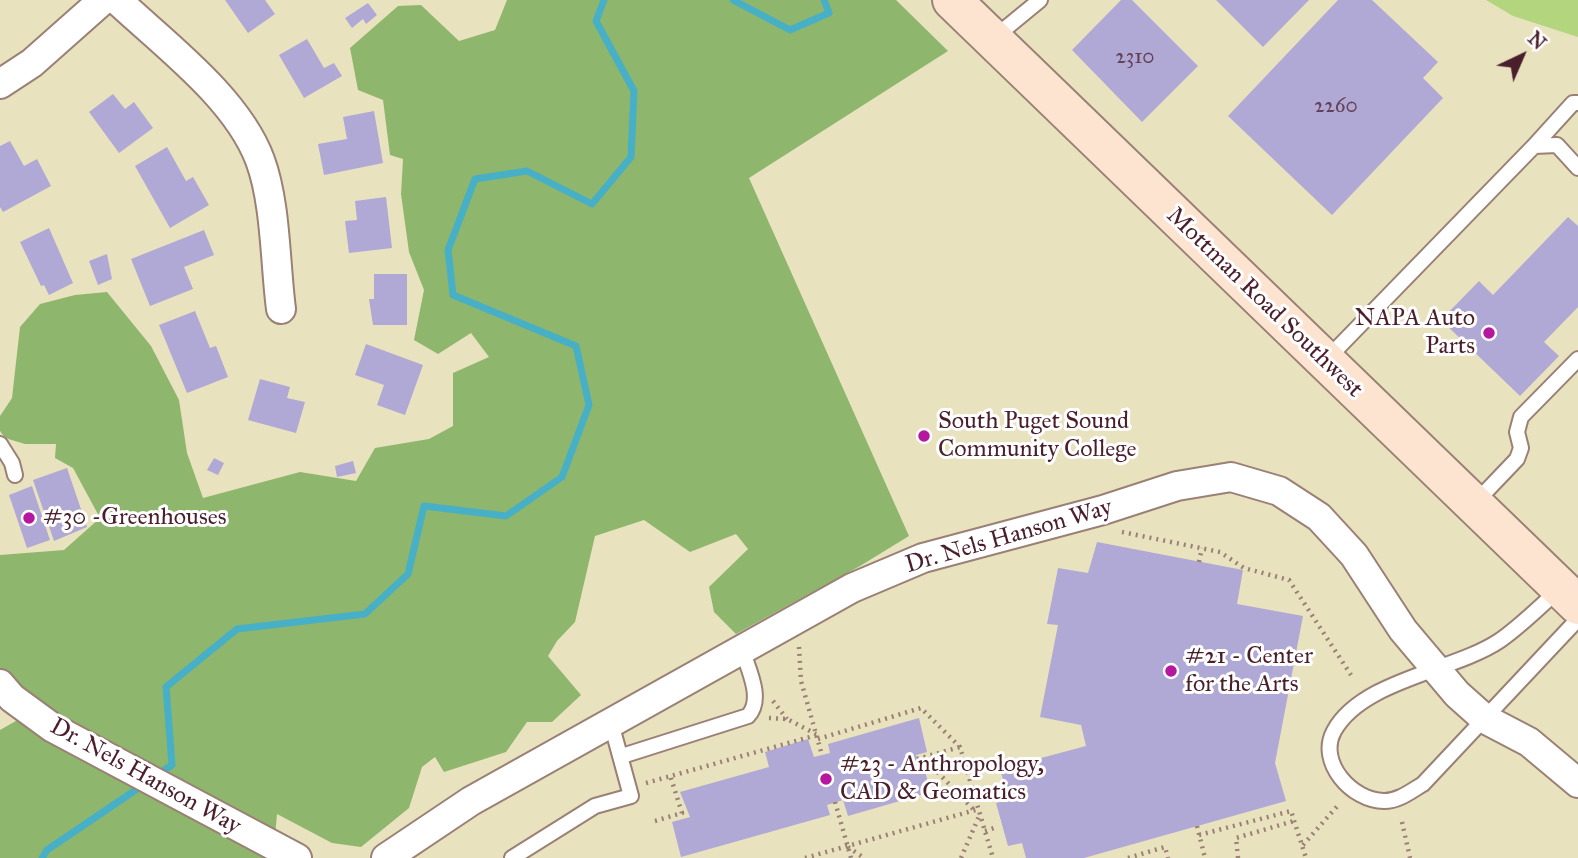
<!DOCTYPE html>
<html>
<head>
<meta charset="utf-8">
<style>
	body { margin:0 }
	#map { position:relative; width:1578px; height:858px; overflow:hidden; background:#e9e2bf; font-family:"IM FELL Great Primer",serif }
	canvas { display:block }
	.north { position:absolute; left:1487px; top:21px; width:70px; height:70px; -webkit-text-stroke:5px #fff; paint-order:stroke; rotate:44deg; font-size:19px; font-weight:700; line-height:28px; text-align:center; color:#4a1f2b }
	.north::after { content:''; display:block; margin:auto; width:24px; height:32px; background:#4a1f2b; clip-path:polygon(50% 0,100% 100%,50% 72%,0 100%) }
</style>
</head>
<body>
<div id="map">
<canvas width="1578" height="858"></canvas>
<div class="north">N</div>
</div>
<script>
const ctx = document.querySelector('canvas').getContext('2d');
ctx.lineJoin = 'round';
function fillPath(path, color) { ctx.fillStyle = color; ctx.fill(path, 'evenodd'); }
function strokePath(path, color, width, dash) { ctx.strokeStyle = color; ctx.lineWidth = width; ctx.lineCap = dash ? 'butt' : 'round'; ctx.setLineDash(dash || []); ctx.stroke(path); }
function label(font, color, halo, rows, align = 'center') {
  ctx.font = font + ' "IM FELL Great Primer",serif'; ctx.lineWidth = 6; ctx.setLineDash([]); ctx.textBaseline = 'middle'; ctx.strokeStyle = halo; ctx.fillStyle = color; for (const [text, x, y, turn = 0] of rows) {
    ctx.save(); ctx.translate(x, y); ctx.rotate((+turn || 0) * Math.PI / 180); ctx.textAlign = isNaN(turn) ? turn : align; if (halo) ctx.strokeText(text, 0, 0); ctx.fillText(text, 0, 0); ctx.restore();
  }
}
fillPath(new Path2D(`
	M1486 0H1578V37L1513 16Z`), '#b3d57d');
fillPath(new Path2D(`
	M507 0H896L948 51 749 178 909 536 860 566 736 634 714 612 709 587 748 549 736 534 690 552 644 520 595 536 575 622 557 641 548 656 581 695 552 722H527L506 752 444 772 435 757 422 767 409 808 361 847 332 843 277 814 273 858H0V730L30 713 0 684V555L64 550 100 518 73 468 55 458 56 444H25L5 438 0 431V416L12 398 20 327 40 304 75 295 107 292 151 346 179 400 187 453 203 498 300 472 356 481 375 448 429 439 453 426V373L489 357 471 333 438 354 414 340 424 290 409 252 401 194 403 159 390 155 383 100 358 90 350 48 398 6 421 5 459 41 495 30Z`), '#8eb66c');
strokePath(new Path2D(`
	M733 0 790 30 829 13 824 0
	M156 776 172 765 166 687 237 629 365 614 408 574 424 506 506 516 562 477 589 405 576 346 453 295 448 250 475 179 527 171 592 204 631 157 634 91 596 21 604 0
	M42 858 47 850 143 785`), '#47b0c6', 7);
fillPath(new Path2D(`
	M225 0H265L275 14 248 33Z
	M1121 0H1132L1198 66 1142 122 1072 50Z
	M1216 0H1309L1263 47Z
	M1338 0H1372L1438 62 1423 78 1443 98 1332 215 1228 116Z
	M368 3 377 15 366 24 363 19 352 28 345 18Z
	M307 39 324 68 334 63 342 76 304 98 279 55Z
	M113 94 125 109 134 102 153 128 119 153 89 112Z
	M374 111 383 163 324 175 318 144 347 139 343 117Z
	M10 141 24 166 37 159 51 186 3 212 0 207V146Z
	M167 147 186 181 193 177 209 205 170 228 135 166Z
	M386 197 392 248 349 253 345 221 357 220 355 201Z
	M1568 217 1578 226V307L1544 342 1559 356 1520 396 1441 320 1479 281 1493 295Z
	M49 228 73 283 49 295 44 285 41 286 20 242Z
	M204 230 214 255 184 267 193 289 150 306 131 259Z
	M107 254 112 279 98 285 89 261Z
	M374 274H407V325H373L369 299H374Z
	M195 311 210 348 216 346 228 377 187 393 159 325Z
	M366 344 423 365 405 415 377 405 384 385 355 375Z
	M260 379 290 387 287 398 305 402 296 433 248 420Z
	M214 458 224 463 218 475 207 470Z
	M353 461 356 473 337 477 335 466Z
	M67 468 87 527 54 541 33 480Z
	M32 486 50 540 27 548 9 495Z
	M1097 542 1243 570 1237 604 1303 616 1275 763 1286 801 1084 858H1026L1022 843 1008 846 996 803 1009 800 1000 769 1086 746 1081 725 1040 717 1058 625 1047 624 1058 568 1088 573Z
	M919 718 927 752 916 755 918 762 922 761 931 792 848 816 843 800 827 805 830 815 681 857 672 822 690 817 680 792 769 767 765 752 808 739 814 757 830 753 828 744Z`), '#b0a8d5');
const lane = new Path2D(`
	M995 37 1040 0
	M1534 146 1573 103H1578
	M1325 361 1534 146 1557 145 1578 168
	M0 444 12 463 15 475
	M1474 504 1517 459 1521 448 1517 432 1521 417 1578 359
	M1560 589C1540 606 1521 626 1499 641 1454 671 1362 680 1334 731 1317 762 1352 801 1384 801 1399 801 1411 791 1423 784L1578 619
	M622 756 748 716C764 699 748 669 742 649
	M512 858 595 806 631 796 611 723`);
const street = new Path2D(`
	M117 0C164 44 237 98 260 160 276 203 275 263 281 309
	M0 84 32 63 103 0
	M0 684 12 698 53 728 297 858
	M386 858 471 801 852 588 923 558 1103 510 1177 486 1231 477 1279 491 1319 517 1354 555 1403 630 1457 694 1485 719 1529 742 1578 783`);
const secondary = new Path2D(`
	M952 0 1578 605`);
strokePath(lane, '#9a8075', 18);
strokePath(street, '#9a8075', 32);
strokePath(secondary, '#9a8075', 42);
strokePath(new Path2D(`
	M1122 532 1220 552 1244 568 1289 580 1351 675
	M1199 562 1202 548
	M799 647 801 681 822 755
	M773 701 787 719
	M769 718 787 719 816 734
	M818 739 921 708 960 747 993 858
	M923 757 974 810
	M917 759 960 747
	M646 783 817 735
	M835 802 851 858
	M655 821 682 813 670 775
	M1402 822 1410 858
	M1197 826 1205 858
	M985 831 997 827
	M1199 835 1291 811 1306 858
	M1303 845 1340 803
	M848 847 864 858
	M805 858 979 809
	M961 858 980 814
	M1128 858 1165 847 1168 858
	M1238 858 1236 838 1294 821`), '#9a8075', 4.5, [2, 5]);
strokePath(lane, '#fff', 14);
strokePath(street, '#fff', 28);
strokePath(secondary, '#fde4d1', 38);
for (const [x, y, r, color] of [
	[1489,333,7,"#b5179e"],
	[924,436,7,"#b5179e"],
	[29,518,7,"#b5179e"],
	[1171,671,7,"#b5179e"],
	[826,779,7,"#b5179e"]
]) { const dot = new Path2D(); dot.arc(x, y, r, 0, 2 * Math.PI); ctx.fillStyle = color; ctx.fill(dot); strokePath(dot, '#fff', 2.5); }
label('21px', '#644156', null, [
	["2310",1135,58],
	["2260",1336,107]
]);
label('24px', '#4a1f2b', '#fff', [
	["Mottman Road Southwest",1264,303,44],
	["Dr. Nels Hanson Way",1009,537,-16],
	["Dr. Nels Hanson Way",145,777,29]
]);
label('24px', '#4a1f2b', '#fff', [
	["NAPA Auto",1475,319,"right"],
	["Parts",1475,347,"right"],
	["South Puget Sound",938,422],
	["Community College",938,450],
	["#30 -Greenhouses",43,518],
	["#21 - Center",1185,657],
	["for the Arts",1185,685],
	["#23 - Anthropology,",840,765],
	["CAD & Geomatics",840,793]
], 'left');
</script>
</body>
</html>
